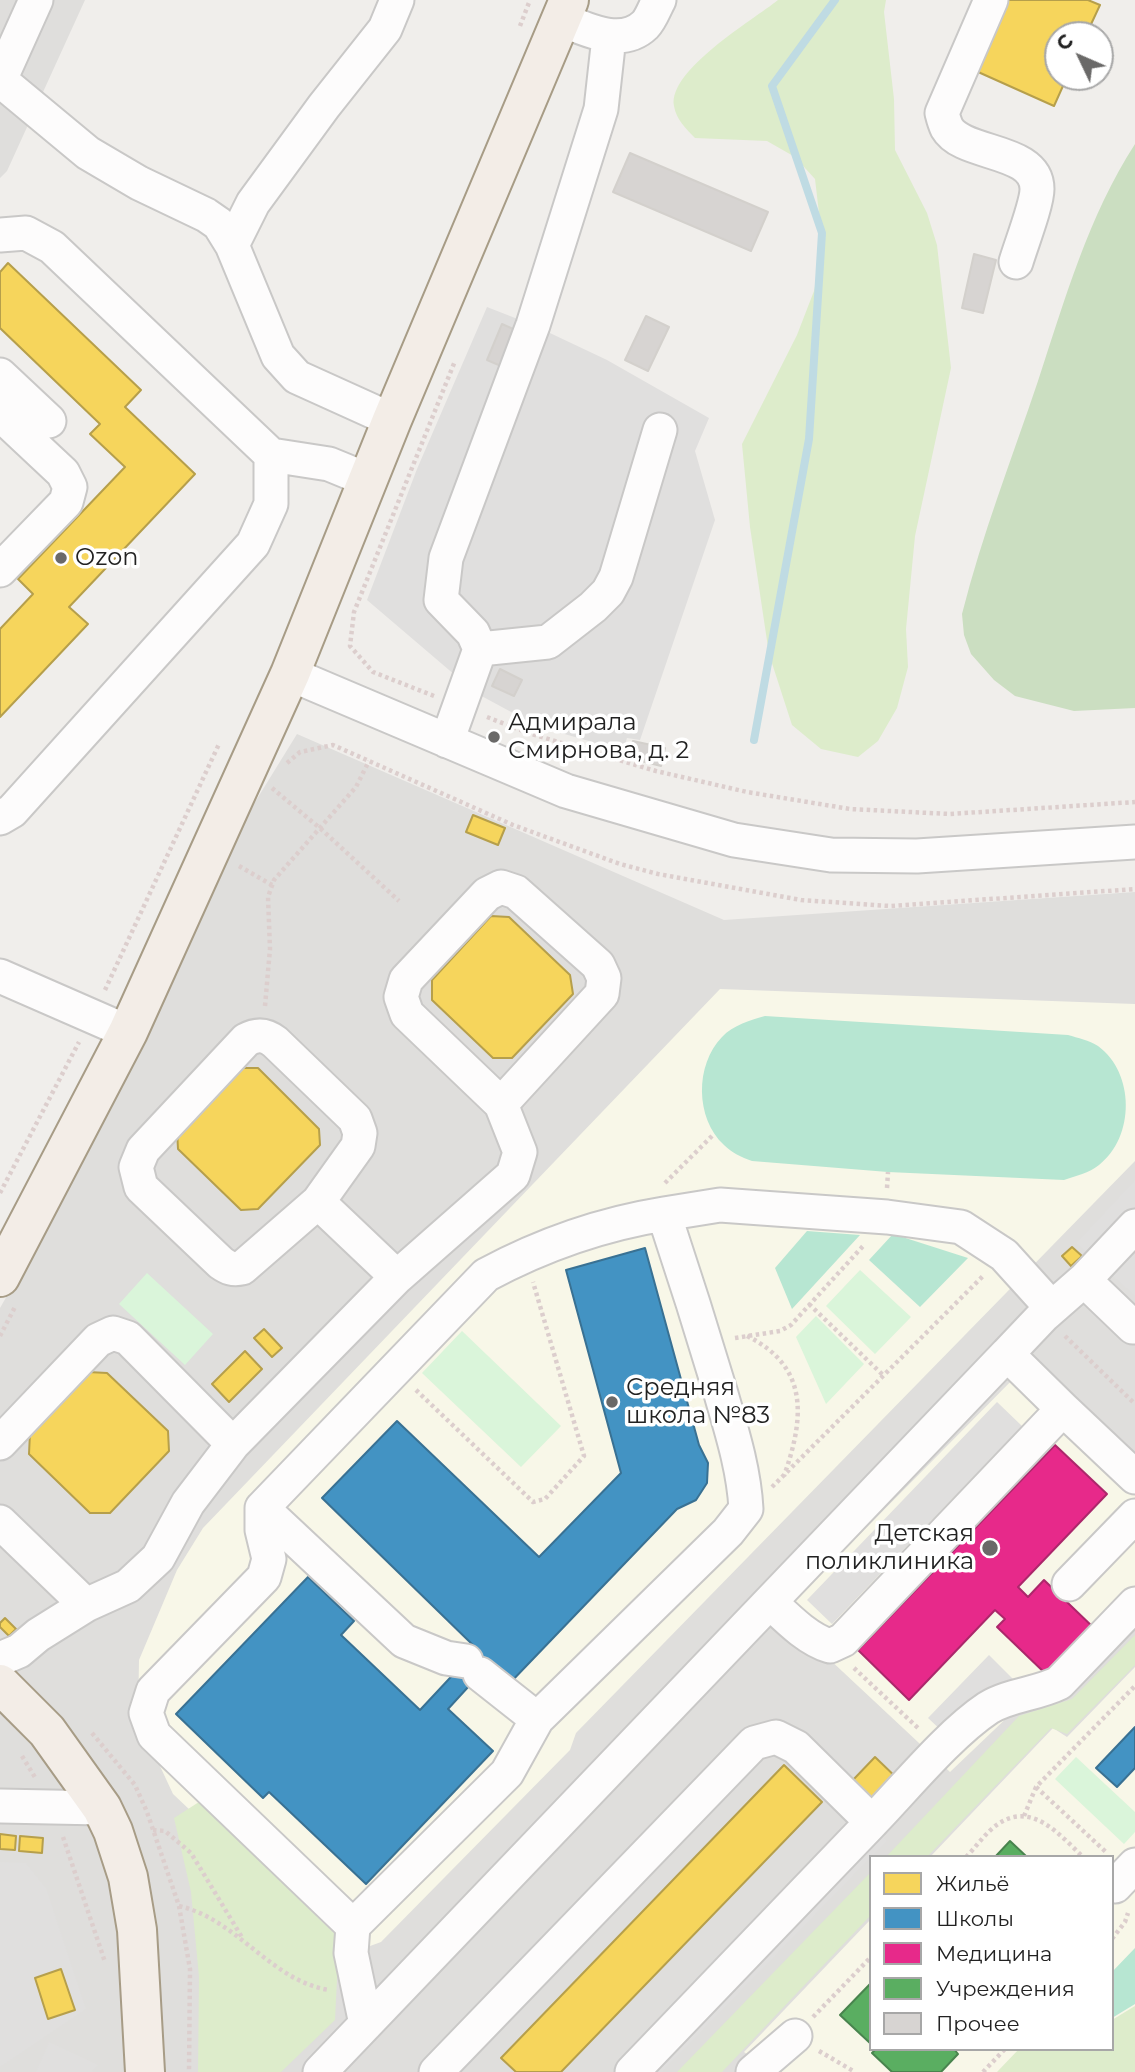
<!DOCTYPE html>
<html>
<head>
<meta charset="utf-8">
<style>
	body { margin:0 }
	#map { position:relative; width:1135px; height:2072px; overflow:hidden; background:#f0eeeb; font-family:Montserrat,sans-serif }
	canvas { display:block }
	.legend { position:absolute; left:869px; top:1855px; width:245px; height:196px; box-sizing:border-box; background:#fff; border:2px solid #a7a7a7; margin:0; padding:9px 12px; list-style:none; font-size:21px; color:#222 }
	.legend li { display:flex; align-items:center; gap:14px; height:35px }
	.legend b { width:35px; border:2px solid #a7a7a7 }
	.north { position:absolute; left:1044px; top:21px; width:70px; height:70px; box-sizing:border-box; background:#fff; border:2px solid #a7a7a7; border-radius:50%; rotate:314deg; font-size:19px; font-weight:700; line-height:28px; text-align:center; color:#222 }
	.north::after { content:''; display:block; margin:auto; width:24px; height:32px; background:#6a6968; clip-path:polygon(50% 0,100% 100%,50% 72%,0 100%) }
</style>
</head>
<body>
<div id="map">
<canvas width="1135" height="2072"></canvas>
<ul class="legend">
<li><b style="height:19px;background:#f6d55c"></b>Жильё</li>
<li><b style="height:19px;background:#4393c3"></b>Школы</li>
<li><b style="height:19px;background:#e7298a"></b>Медицина</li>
<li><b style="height:19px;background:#5aae61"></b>Учреждения</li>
<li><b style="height:19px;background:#d7d4d2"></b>Прочее</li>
</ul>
<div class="north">С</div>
</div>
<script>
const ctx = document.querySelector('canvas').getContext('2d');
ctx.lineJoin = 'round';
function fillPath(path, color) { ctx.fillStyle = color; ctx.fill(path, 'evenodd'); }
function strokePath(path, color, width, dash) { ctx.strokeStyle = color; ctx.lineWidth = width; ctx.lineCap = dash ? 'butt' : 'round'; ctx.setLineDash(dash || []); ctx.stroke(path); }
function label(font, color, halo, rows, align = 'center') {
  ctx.font = font + ' Montserrat,sans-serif'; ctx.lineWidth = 7; ctx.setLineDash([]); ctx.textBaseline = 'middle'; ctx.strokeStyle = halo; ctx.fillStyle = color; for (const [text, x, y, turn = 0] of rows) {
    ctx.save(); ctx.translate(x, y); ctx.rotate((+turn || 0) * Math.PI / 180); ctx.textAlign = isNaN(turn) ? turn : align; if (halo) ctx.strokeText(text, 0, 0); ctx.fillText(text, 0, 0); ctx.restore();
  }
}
fillPath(new Path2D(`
	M0 0H85L7 171 0 178Z
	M297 734 724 920 1135 892V2072H0V1308L56 1210 252 807ZM871 1857H1112V2049H871Z`), '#dfdedc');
fillPath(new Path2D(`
	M720 989 1135 1004V1161L576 1733 570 1750 381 1942 351 1953 339 1951 173 1794 138 1719 139 1660 177 1570 203 1528Z
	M1021 1371 1135 1482V1614L1015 1710 950 1772 781 1614Z
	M1135 1667V2070L1128 2072H770L744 2052 871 1919V2049H1112V1857H930L1053 1728 1067 1737Z`), '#f8f7e8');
fillPath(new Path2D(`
	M778 0H886L884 12 894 99 895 150 927 213 937 245 951 368 915 536 906 629 908 667 897 708 878 741 858 757 821 749 792 725 769 654 750 527 742 444 797 335 814 291 823 247 815 179 795 157 767 141 695 138C686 129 676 119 674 106 668 70 753 20 778 0Z
	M1135 1635V1665L1067 1734 1051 1728 927 1857H886L1019 1716 1072 1699Z
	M199 1802 339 1938 335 2020 281 2072H198L199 1977 191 1892 174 1818Z
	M871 1872V1915L722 2072H677Z
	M1135 2006V2072H997L1019 2049H1112V2020Z`), '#ddeccb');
fillPath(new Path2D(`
	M1135 144V708L1074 711 1015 696 994 680 971 654 964 635 962 614C982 535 1012 458 1038 381 1065 299 1088 217 1135 144Z`), '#cbdec1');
fillPath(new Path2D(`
	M860 1270 911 1317 875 1354 826 1306Z
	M147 1273 213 1334 185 1365 119 1304Z
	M816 1316 864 1364 826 1404 796 1337Z
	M462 1331 561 1426 521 1467 422 1373Z
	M1076 1757 1135 1812V1832L1124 1844 1055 1779Z`), '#daf5da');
fillPath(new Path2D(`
	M765 1016 1068 1035C1078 1038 1089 1040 1098 1046 1135 1073 1135 1137 1099 1165 1089 1173 1076 1176 1064 1180L888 1172 752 1161C741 1157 732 1153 724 1145 695 1118 695 1065 722 1037 733 1025 751 1020 765 1016Z
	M807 1231 860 1235 792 1309 775 1268Z
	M893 1234 968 1258 920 1307 869 1260Z
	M1135 1948V2004L1112 2018V1972Z`), '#b7e6d2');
fillPath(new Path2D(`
	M487 307 533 325 607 360 709 418 695 451 715 520 640 740 627 738 623 751 537 726 476 693 367 600 417 469Z
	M1135 1180V1296L1076 1243Z
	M997 1402 1022 1426 832 1624 807 1600Z
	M989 1655 1018 1684 958 1746 928 1718Z
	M874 1828 887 1841 662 2072H636Z
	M0 1862 26 1863 46 1888 86 2009 0 2067Z
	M49 2042 98 2065 92 2072H36Z`), '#e0dfde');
const homes = new Path2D(`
	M998 0H1088L1100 5 1086 35H1058V77H1067L1054 106 967 67Z
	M8 263 141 390 125 407 195 474 69 607 88 624 0 717V629L33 594 18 579 125 467 90 434 100 424 0 328V272Z
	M473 815 505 828 498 845 466 832Z
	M491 916 509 917 570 975 573 994 512 1058H493L432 1000V980Z
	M237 1068H258L319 1129 320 1145 258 1209 241 1210 178 1149 177 1130Z
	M1072 1247 1082 1256 1071 1266 1062 1256Z
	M264 1329 282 1348 272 1357 254 1338Z
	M245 1351 262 1369 229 1402 212 1384Z
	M88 1372 107 1373 168 1431 169 1451 110 1513H90L29 1454 30 1433Z
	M5 1618 16 1629 9 1636 0 1627V1623Z
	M875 1757 903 1784 880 1808 852 1781Z
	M784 1765 822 1802 561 2072H516L501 2058Z
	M0 1834 16 1836 15 1850 0 1849Z
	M20 1836 43 1838 42 1853 19 1851Z
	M61 1969 75 2010 48 2019 35 1978Z`);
fillPath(homes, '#f6d55c');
strokePath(homes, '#b69f4b', 2);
const schools = new Path2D(`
	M645 1248 699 1445 708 1463 707 1483 696 1500 677 1509 508 1685 480 1674 448 1709 493 1751 366 1884 269 1792 263 1798 176 1714 308 1577 354 1621 341 1635 420 1710 477 1649 322 1498 397 1421 539 1557 621 1473 566 1270Z
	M1135 1727V1768L1117 1787 1096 1768Z`);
fillPath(schools, '#4393c3');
strokePath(schools, '#397193', 2);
const health = new Path2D(`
	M1055 1445 1107 1494 1018 1587 1028 1597 1044 1580 1095 1629 1049 1677 997 1627 1005 1619 995 1610 909 1700 858 1650Z`);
fillPath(health, '#e7298a');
strokePath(health, '#ac276b', 2);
const public = new Path2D(`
	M1010 1841 1027 1857H995Z
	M871 1983V2044L840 2015Z
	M876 2049H954L958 2054 941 2072H892L872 2053Z`);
fillPath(public, '#5aae61');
strokePath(public, '#49844e', 2);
strokePath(new Path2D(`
	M754 740 809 439 822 233 772 86 835 0`), '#bfdbe3', 8);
const building = new Path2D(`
	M630 153 768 212 751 251 613 192Z
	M974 254 996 260 983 313 962 308Z
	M646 316 669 327 648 371 625 360Z
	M502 324 522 333 508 369 487 360Z
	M500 669 522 680 514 696 492 686Z
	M633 741 665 748 661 766 629 758Z`);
fillPath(building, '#d7d4d2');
strokePath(building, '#d3d0cc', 2);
const minor = new Path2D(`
	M36 0 0 80 88 153 139 183 206 215 219 224 232 245 278 356 297 377 392 420
	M991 0 942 113C943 117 945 124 947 128 963 156 1037 148 1037 189 1037 204 1021 245 1016 262
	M560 19C586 29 621 48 645 25 651 19 655 7 659 0
	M0 235 26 233 52 247 271 455V504L253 544 12 811 0 818
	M232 245 253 203 324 106 385 29 397 0
	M0 375 49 421
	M0 414 63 473 70 487 66 502 0 570
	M271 455 329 464 368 480
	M480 649 548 642 593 607 608 592 616 577 660 430
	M290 674 566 791 734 840 831 855 917 856 1135 842
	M447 741 480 649 473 633 441 600 446 558 533 325 601 109 609 37
	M0 976 128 1032
	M664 1214 720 1205 887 1217 961 1227 1004 1255 1052 1308
	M397 1277 513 1175 520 1152 501 1104 407 1014 401 997 406 980 487 894 501 887 516 892 598 965 604 978 602 994 501 1104
	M1084 1280 1135 1226
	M1007 1354 1044 1315 1084 1280 1133 1327 1135 1325
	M0 1443 98 1340 113 1333 128 1338 233 1444
	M262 1508 404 1641 446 1658 466 1661
	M0 1522 86 1605
	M1069 1584 1135 1516
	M770 1602C787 1618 807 1639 830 1646L843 1640 1063 1409 1135 1477
	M0 1659 19 1651 38 1635 86 1605 128 1586 158 1558 188 1503 233 1444 397 1277 318 1202 358 1146 360 1133 355 1119 275 1042C265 1034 257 1034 246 1040L143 1150 136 1167 141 1187 221 1263C228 1268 233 1270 242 1268L318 1202
	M480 1674 537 1719
	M0 1806 102 1808
	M872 1822C905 1788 949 1734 988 1708 1009 1695 1037 1694 1059 1683L1135 1604
	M1115 1886 1135 1865
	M353 1926 154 1735 146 1713 153 1691 264 1577 269 1559 262 1530V1508L486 1275C542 1245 602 1224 664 1214 684 1274 703 1334 721 1394 732 1432 744 1470 746 1509L728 1532 537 1719 507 1773 353 1926 351 1953 366 2024
	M320 2072 1007 1354 1063 1409
	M436 2072 754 1743 776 1737 796 1747 872 1822 632 2072
	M753 2072 795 2036`);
const major = new Path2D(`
	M0 1277 128 1032 290 674 392 420 569 0
	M0 1684 47 1731 102 1808 113 1831 128 1877 137 1930 145 2072`);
strokePath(minor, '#c9c8c7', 37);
strokePath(major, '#a79c86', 42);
strokePath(new Path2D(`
	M520 26 530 0
	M434 696 373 672 350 646 354 612 455 361
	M487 717 528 733 656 771 747 792 850 809 950 814 1135 802
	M287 763 300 752 333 745 513 825 620 864 658 874 801 900 890 906 1135 889
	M272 788 321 829 399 901
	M239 866 272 885
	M105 990 219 744
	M265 1006 270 949 268 897 274 880 356 787 369 761
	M665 1183 714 1134
	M887 1188 888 1172
	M0 1193 79 1042
	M809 1304 884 1376
	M0 1336 16 1305
	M747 1336C810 1367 804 1419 784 1476
	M1065 1336 1135 1404
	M735 1338 780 1331 791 1325 864 1245
	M416 1390 533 1502 545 1499 584 1456 533 1282
	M772 1487 983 1276
	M854 1668 919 1729
	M92 1733 135 1785 147 1812 179 1906 190 1969 189 2072
	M22 1756 36 1779
	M1036 1787 1107 1853
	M1024 1816 1036 1787 1135 1686
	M153 1830 165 1831 191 1853 243 1939
	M63 1837 105 1962
	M966 1857C976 1847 986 1832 998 1824 1032 1801 1060 1835 1083 1857
	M179 1906C237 1919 271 1981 329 1990
	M1112 1939 1125 1922 1128 1913
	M813 2017 871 1957
	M819 2051 855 2072
	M983 2072 1005 2049`), '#dccecd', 4.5, [3.5, 3.5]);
strokePath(minor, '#fdfcfc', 33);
strokePath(major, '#f3ede7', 38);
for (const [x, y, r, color] of [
	[61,558,7,"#6a6968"],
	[494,737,7,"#6a6968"],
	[612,1402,7,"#6a6968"],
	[990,1548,9,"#6a6968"]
]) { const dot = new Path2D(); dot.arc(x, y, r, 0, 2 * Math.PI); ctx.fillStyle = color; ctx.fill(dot); strokePath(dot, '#fff', 2.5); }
label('24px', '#222', '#fff', [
	["Ozon",75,558],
	["Адмирала",508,723],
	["Смирнова, д. 2",508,751],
	["Средняя",626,1388],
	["школа №83",626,1416],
	["Детская",974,1534,"right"],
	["поликлиника",974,1562,"right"]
], 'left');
</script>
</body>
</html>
